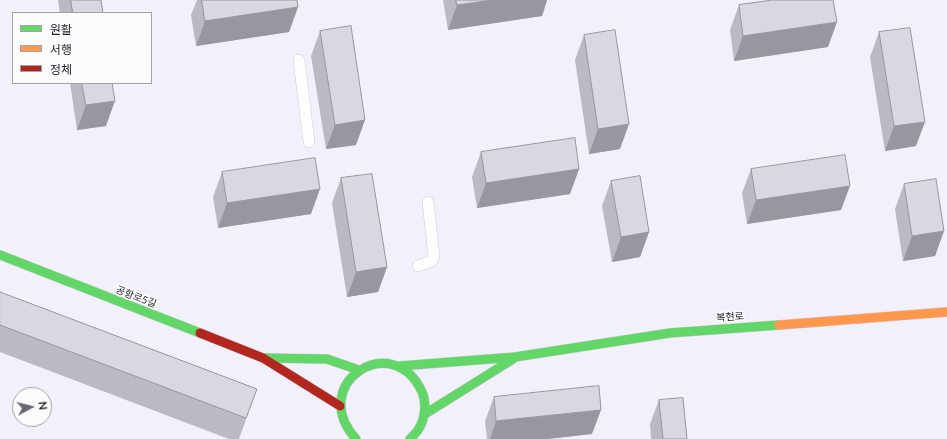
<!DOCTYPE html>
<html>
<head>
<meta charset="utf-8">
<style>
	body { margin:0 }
	#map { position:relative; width:947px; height:439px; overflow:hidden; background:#f2f0fa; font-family:Lato,"Noto Sans KR",sans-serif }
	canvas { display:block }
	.legend { position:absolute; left:12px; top:12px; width:140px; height:72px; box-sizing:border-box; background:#fbfbfb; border:1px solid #a3a2a7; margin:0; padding:5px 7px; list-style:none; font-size:12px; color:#201d29 }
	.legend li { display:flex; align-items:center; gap:8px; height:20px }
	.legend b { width:20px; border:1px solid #a3a2a7 }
	.north { position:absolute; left:12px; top:387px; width:40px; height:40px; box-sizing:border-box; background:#fbfbfb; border:1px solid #a3a2a7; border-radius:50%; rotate:83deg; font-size:11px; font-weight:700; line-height:16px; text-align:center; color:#201d29 }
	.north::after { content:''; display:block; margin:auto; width:14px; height:18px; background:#6a6772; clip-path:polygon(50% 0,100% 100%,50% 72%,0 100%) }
</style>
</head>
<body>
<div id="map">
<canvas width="947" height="439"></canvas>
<ul class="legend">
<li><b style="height:5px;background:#63d668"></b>원활</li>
<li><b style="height:5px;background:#ff974d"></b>서행</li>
<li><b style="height:5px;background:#b3261e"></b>정체</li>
</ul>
<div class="north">N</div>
</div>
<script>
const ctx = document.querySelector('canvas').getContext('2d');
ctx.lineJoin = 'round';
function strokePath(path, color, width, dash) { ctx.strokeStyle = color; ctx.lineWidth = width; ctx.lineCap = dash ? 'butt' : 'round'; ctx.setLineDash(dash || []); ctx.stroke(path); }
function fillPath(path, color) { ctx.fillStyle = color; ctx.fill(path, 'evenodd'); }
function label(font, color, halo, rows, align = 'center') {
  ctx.font = font + ' Lato,"Noto Sans KR",sans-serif'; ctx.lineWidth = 3.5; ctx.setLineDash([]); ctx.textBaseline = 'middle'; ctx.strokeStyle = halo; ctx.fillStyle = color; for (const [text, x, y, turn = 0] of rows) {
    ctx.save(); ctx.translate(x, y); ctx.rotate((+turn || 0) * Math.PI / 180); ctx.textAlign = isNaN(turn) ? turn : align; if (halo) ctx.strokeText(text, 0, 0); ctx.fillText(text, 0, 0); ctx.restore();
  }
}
const lane = new Path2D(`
	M299 60 309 142
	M418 266 432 261 434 256 428 202`);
const fast = new Path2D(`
	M0 255 200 333
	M264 358 327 359 359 370
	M400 366 515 357 670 333 779 325
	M425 414 513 359
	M356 439C306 384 393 328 422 392 427 403 425 420 418 430 416 433 413 436 410 439`);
const slow = new Path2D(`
	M779 325 947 312`);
const jam = new Path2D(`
	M200 333 263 358 340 406`);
strokePath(lane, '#d0cdd8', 12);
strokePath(fast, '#d0cdd8', 10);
strokePath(slow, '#d0cdd8', 10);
strokePath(jam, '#d0cdd8', 10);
strokePath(lane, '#fdfdfe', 11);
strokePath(fast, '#63d668', 9);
strokePath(slow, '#ff974d', 9);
strokePath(jam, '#b3261e', 9);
fillPath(new Path2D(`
	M58 0H101L103 13H60Z
	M197 0H297L298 7 289 32 196 46 191 15Z
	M443 0H547L542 16 448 30Z
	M739 5 828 47 734 61 730 30Z
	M320 31 356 145 326 149 311 56Z
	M879 32 916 146 885 151 870 57Z
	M584 35 620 149 589 154 575 60Z
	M70 83H112L106 126 77 130Z
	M481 152 579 169 570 194 477 208 472 177Z
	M751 169 841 210 747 224 742 193Z
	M222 172 311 214 218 228 213 197Z
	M341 178 387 267 378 292 347 297 332 203Z
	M611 181 649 232 640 257 612 262 602 206Z
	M904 184 944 231 935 256 903 261 895 209Z
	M0 292 257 389 239 439H229L0 352Z
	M494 397 592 434 547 439H487L485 421Z
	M659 400 687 439H651L650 424Z`), '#bbb9c2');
fillPath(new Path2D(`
	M493 0H547L542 16 448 30 457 5Z
	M298 7 289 32 196 46 205 21Z
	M837 22 828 47 734 61 743 36Z
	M115 101 106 126 77 130 86 105Z
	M365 120 356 145 326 149 335 125Z
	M925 122 916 146 885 151 894 126Z
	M629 124 620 149 589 154 598 129Z
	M579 169 570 194 477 208 486 183Z
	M850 186 841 210 747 224 756 200Z
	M320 189 311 214 218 228 227 203Z
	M944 231 935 256 903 261 912 236Z
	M649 232 640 257 612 262 621 237Z
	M387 267 378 292 347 297 356 272Z
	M601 410 592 434 547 439H490L496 421Z`), '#98969e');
const building = new Path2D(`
	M71 0H101L103 13H73Z
	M202 0H297L298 7 205 21Z
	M456 0H493L457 5Z
	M773 0H833L837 22 743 36 739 5Z
	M351 26 365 120 335 125 320 31Z
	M910 28 925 122 894 126 879 32Z
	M615 30 629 124 598 129 584 35Z
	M82 83H112L115 101 86 105Z
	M575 138 579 169 486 183 481 152Z
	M845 155 850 186 756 200 751 169Z
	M315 158 320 189 227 203 222 172Z
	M372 174 387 267 356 272 341 178Z
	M640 176 649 232 621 237 611 181Z
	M936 179 944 231 912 236 904 184Z
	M0 292 257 389 246 418 0 325Z
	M599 386 601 410 496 421 494 397Z
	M683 398 687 439H663L659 400Z`);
fillPath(building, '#d9d7e1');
strokePath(building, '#98969e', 1);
label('10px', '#201d29', '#fbfbfb', [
	["공항로5길",136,297,21],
	["복현로",730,317,-4]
]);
</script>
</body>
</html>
